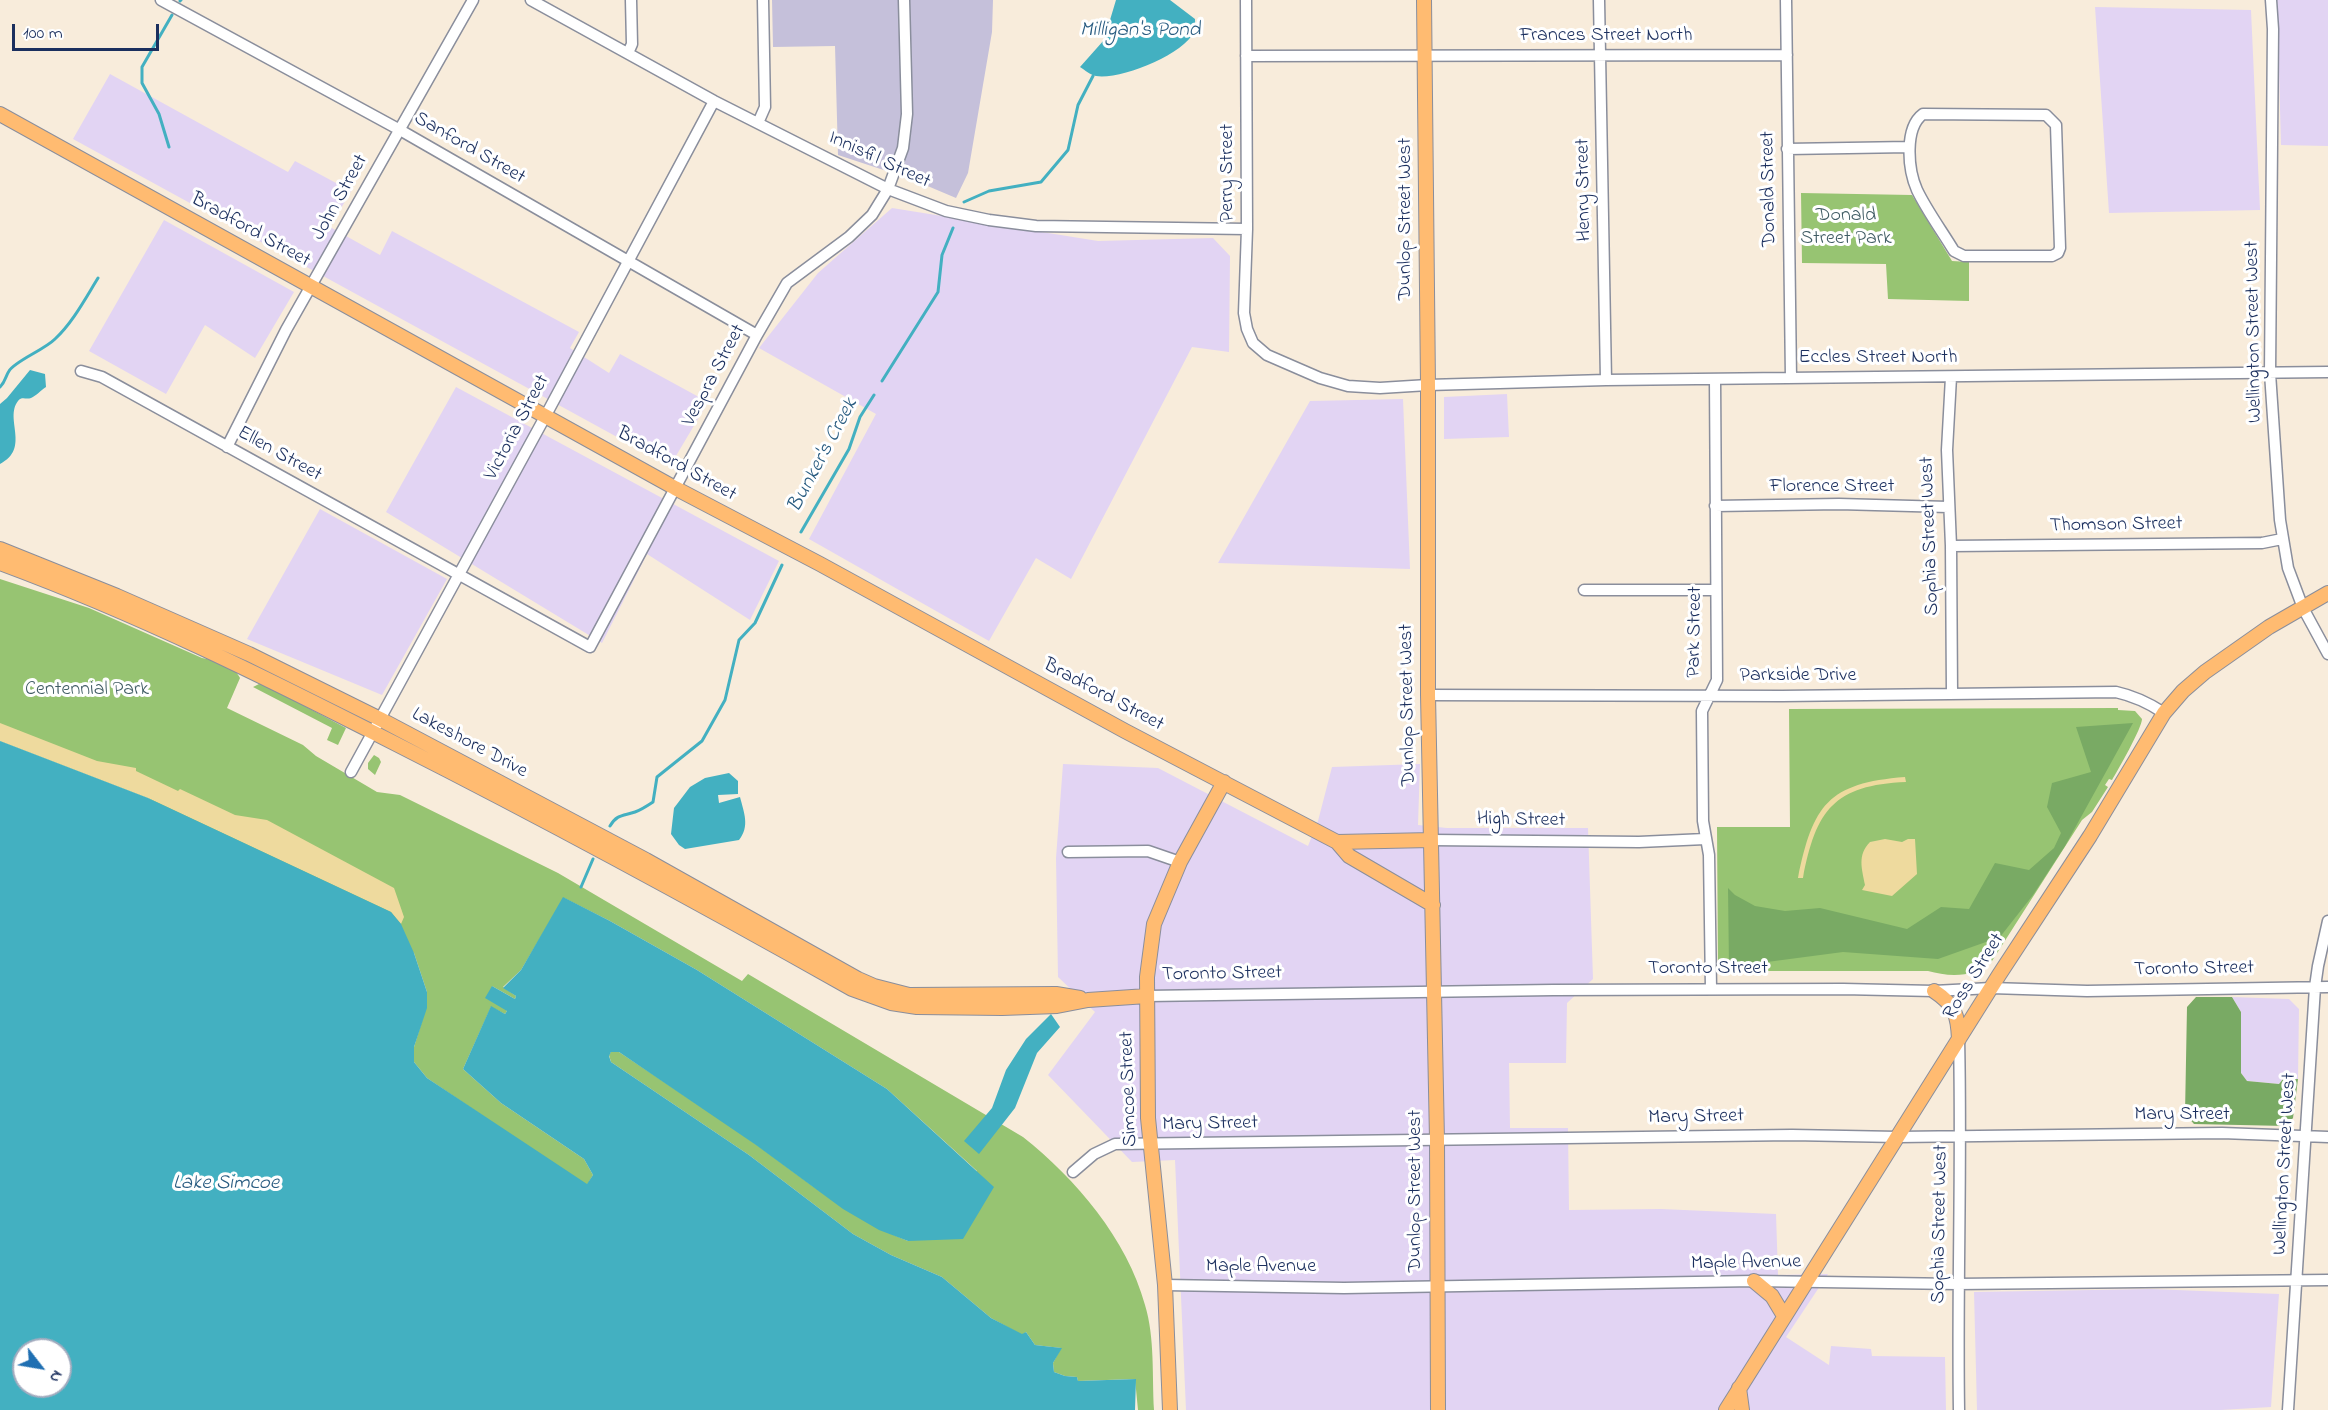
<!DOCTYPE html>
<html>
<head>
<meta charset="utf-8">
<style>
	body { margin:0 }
	#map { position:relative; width:2328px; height:1410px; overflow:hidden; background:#f8ecdb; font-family:"Indie Flower",sans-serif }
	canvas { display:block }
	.north { position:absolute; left:12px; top:1338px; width:60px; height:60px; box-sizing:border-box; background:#fff; border:2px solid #a4acbf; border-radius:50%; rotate:121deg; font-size:16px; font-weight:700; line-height:24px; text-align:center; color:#1b2f5e }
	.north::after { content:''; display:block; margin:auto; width:21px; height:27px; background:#1f6fb2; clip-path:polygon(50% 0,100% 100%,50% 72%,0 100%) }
	.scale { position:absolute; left:12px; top:24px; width:147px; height:27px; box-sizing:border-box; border:3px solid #1b2f5e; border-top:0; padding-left:8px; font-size:18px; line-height:21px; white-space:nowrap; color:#1b2f5e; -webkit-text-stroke:4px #fff; paint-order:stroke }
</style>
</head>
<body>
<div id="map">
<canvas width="2328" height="1410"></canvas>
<div class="north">N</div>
<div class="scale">100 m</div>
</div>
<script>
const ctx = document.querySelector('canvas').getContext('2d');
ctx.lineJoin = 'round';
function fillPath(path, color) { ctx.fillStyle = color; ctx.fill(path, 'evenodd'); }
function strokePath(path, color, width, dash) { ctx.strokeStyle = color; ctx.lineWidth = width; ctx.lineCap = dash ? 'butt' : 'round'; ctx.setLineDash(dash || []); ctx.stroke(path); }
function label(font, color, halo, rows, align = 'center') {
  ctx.font = font + ' "Indie Flower",sans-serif'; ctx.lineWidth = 6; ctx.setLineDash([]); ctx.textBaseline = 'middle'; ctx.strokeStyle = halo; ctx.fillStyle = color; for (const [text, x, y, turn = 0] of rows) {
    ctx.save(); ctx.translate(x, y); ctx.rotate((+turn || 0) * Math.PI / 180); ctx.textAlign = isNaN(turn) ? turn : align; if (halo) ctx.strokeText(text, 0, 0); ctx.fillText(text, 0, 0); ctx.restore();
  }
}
fillPath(new Path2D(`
	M2277 0H2328V146L2281 145Z
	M2095 7 2251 10 2260 210 2109 213Z
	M110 74 288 172 295 161 351 191 330 227 380 255 392 231 579 332 570 348 609 373 620 354 708 402 670 466 73 139Z
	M892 208 1098 241 1213 238 1230 256 1229 352 1192 347 1071 579 1036 558 989 641 809 539 876 414 759 348 818 273Z
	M164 220 294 292 255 358 205 325 166 394 89 351Z
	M456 387 779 561 750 620 647 554 602 643 386 512Z
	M1507 394 1509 437 1444 439V397Z
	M1403 399 1410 569 1218 563 1310 401Z
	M320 509 447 579 382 695 247 639Z
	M1063 764 1158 768 1308 846 1318 821 1332 767 1420 764 1418 825 1447 828H1588L1593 979 1567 1003 1566 1063H1509L1510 1128H1568L1569 1210 1661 1209 1776 1214 1778 1275 1828 1274 1786 1337 1829 1365 1831 1346 1871 1349 1872 1356 1945 1357 1946 1410H1186L1175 1160 1132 1162 1048 1075 1095 1012 1058 977 1056 858Z
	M2232 997 2289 999 2299 1009 2298 1079H2283L2279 1084 2247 1081 2241 1073V1012Z
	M2151 1289 2279 1294 2271 1407 2221 1410H1977L1974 1292Z`), '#e2d4f3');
fillPath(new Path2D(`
	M772 0H993L992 32 968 173 956 198 911 179 838 155 835 46 773 47Z`), '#c5c0da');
fillPath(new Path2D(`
	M1801 193 1912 195 1952 261 1969 262V301L1888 299 1886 264 1802 263Z
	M0 579 89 608 202 658C215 660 234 665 240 678L227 708 303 745 316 756 377 792 400 795 558 873 742 981 748 974 1023 1137C1076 1179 1127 1239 1145 1305 1155 1338 1152 1376 1154 1410H1138L1135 1379 1078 1381 1077 1377 1065 1376 1054 1372 1053 1363 1061 1348 1035 1345 1026 1332 1022 1335 991 1318 942 1277 891 1255 853 1234 749 1155 611 1062 609 1055 611 1052H619C665 1083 712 1113 757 1145 807 1181 850 1218 908 1241L977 1171 887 1089 697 970 610 921 564 898 521 970 503 987 516 996 515 999 492 986 507 1011 505 1014 491 1007 463 1069 501 1103 584 1159 593 1175 587 1185 580 1182 427 1078 414 1062V1047L426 1008 427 992 414 953 148 798 0 741Z
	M259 684H263L346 728 338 745 327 740 332 728 253 687Z
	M2118 708V710L2135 711 2142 719C2142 728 2118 770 2112 780L2109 779 2105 785 2108 787 2092 812 2082 820 1992 961C1975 978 1949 977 1928 971H1733L1726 975H1721L1718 969 1717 827H1790L1789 709Z
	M374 755 379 758 381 762 375 775 368 769V763Z`), '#97c472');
fillPath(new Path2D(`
	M2133 723 2065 846 2033 895 2000 937 1938 959 1843 952 1729 967 1728 888 1735 895 1755 906 1785 911 1820 908 1907 929 1941 907 1969 909 1995 863 2029 870 2054 848 2061 833 2047 807 2052 783 2091 772 2076 727Z
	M2196 997H2232L2241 1012V1073L2247 1081 2279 1084 2283 1079H2298L2293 1118 2286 1126 2194 1124 2185 1114 2187 1007Z`), '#79aa64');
fillPath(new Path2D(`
	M0 723 97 761 136 768V771L178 791 180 789 235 815 267 820 394 888 404 917 401 924 391 912 148 798 0 741Z
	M1905 777 1906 782C1834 785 1816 810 1803 878H1798C1813 805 1828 783 1905 777Z
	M1885 839 1902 842 1908 839H1915L1917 874 1892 896 1862 890 1865 885C1862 869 1857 855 1870 842Z`), '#eeda9e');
fillPath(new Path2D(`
	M1116 0H1170L1195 19C1195 23 1196 28 1194 32 1183 55 1120 80 1096 76 1090 75 1085 70 1080 67L1104 40Z
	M30 370 45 374 46 387C41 390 36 396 31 398 26 400 22 396 18 401 4 419 31 448 0 464V404L7 398Z
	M0 741 148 798 391 912 401 924 414 953 427 992V1008L414 1047V1062L427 1078 587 1184 593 1175 584 1159 501 1103 463 1069 491 1006 505 1014 507 1011 485 998 492 986 515 999 516 996 503 988 521 970 563 897 610 921 697 970 887 1089 994 1187 963 1239 908 1241 879 1230 843 1209 756 1145 619 1052H611L609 1056 611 1062 749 1155 853 1234 891 1255 942 1277 991 1318 1022 1334 1026 1332 1035 1345 1062 1348 1053 1363 1054 1372 1065 1376 1077 1377 1078 1381 1136 1379 1135 1410H0ZM24 1350H60V1386H24Z
	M729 773 738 781V794L718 795 719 803 740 797C744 813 750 826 739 840L685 849 679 845 671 834 674 808 690 787 705 778Z
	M1051 1014 1060 1027 1037 1053 1015 1108 979 1154 964 1141 992 1108 1006 1070 1026 1039Z`), '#43b0c1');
strokePath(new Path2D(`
	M180 1 181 0
	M169 147 159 114 142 83V67L172 15
	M964 202 989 191 1041 182 1068 150 1078 105 1093 76
	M882 381 938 292 942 255 953 228
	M0 387C6 381 5 377 9 371 15 361 44 350 55 339 73 322 85 299 98 278
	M801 532 849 449 860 417 874 395
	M610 826C617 814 623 816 635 812 641 810 647 806 653 802L657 777 702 741 725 700 739 640 755 623 782 565
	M581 887 593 859`), '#43b0c1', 3);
const minor = new Path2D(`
	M161 0 400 130 757 335
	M531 0 714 101 888 189 946 211 989 220 1036 226 1247 229
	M1246 0 1247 229 1244 313 1247 329 1253 343 1267 355 1320 378 1348 386 1380 388 1428 385 1606 380 2328 372
	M1599 0 1606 380
	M1786 0 1791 378
	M2271 0 2273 29 2270 373 2280 520 2288 568 2303 608 2328 654
	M628 53 632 44 631 0
	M1246 56 1787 55
	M1923 114 2046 115 2056 125 2060 248 2058 253 2052 256H1964L1954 251C1942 231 1927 211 1917 190 1908 170 1904 128 1923 114Z
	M758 123 765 107 763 0
	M1787 149 1909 147
	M81 371 102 377 590 647 757 335 787 283 849 237 872 215 888 189 903 148 907 114 904 0
	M1951 377 1947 450 1951 546 1952 694
	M227 447 286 330 473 0
	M1715 506 1839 504 1948 507
	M1951 546 2262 543 2282 539
	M1584 590H1715
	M1428 695 1782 696 2116 692C2134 696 2149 703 2164 713
	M351 772 546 415 714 101
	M1431 840 1639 842 1705 839
	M1068 852 1148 851 1180 862
	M1711 989 1709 855 1703 821 1702 711 1717 680 1715 379
	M1147 996 1553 990 1843 989 1934 991 1991 988 2087 991 2328 987
	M1073 1172 1094 1154 1115 1144 1792 1135 1898 1137 2222 1133 2328 1137
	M1165 1285 1344 1288 1754 1281 1957 1284 2328 1280
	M1959 1410C1957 1286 1962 1163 1959 1039
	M2288 1410 2315 987 2318 966 2328 921`);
const major = new Path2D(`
	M1424 0 1428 385V695L1437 1139 1438 1410
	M0 114 675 488 820 564 1125 731 1337 842 1349 856 1433 905
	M0 549 117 596 249 654 380 719 646 860 858 979 874 986 909 995 1056 994 1080 998
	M0 563C138 614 265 677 396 744 550 822 701 904 852 989L891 1003 917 1007 1002 1008 1057 1006 1088 1000 1147 996
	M1337 842 1431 840
	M1934 991C1955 1005 1958 1015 1959 1039
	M1754 1281 1772 1296 1784 1316
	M1739 1388 1742 1410
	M1170 1410 1165 1285 1148 1118 1147 977 1154 924 1180 862 1224 782
	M1726 1410 1999 975 2090 836 2164 713 2183 691 2205 672 2269 627 2328 593`);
strokePath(minor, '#8a8e9c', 13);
strokePath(major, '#8a8e9c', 16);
strokePath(minor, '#fff', 10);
strokePath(major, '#ffbb71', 14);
label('20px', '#1b2f5e', '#fff', [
	["Frances Street North",1606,37],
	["Sanford Street",469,149,30],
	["Innisfil Street",879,161,25],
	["Perry Street",1229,173,-90],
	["Donald Street",1770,189,-91],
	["Henry Street",1585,190,-91],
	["John Street",341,198,-61],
	["Dunlop Street West",1407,219,-90],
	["Bradford Street",250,231,29],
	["Wellington Street West",2255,332,-91],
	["Eccles Street North",1878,359],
	["Vespra Street",715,376,-62],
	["Victoria Street",518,428,-62],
	["Ellen Street",279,455,29],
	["Bradford Street",676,465,29],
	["Florence Street",1832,488],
	["Thomson Street",2116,526,-1],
	["Sophia Street West",1931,536,-92],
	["Park Street",1696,632,-89],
	["Parkside Drive",1798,677],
	["Bradford Street",1103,696,28],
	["Dunlop Street West",1409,705,-91],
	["Lakeshore Drive",469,744,28],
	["High Street",1521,821,1],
	["Toronto Street",1708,970],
	["Toronto Street",2194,970,-1],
	["Toronto Street",1222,975,-1],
	["Ross Street",1975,977,-58],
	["Simcoe Street",1130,1089,-92],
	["Mary Street",2182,1116],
	["Mary Street",1696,1118,-1],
	["Mary Street",1210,1125,-1],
	["Wellington Street West",2286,1164,-87],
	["Dunlop Street West",1417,1191,-90],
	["Sophia Street West",1941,1224,-89],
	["Maple Avenue",1746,1264,-1],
	["Maple Avenue",1261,1268]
]);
label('20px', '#405c64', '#fff', [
	["Donald",1846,217],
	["Street Park",1846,240],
	["Centennial Park",87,691]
]);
label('italic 21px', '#295c81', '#fff', [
	["Milligan's Pond",1140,32],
	["Bunker's Creek",824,456,-62],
	["Lake Simcoe",226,1185]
]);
</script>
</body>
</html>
